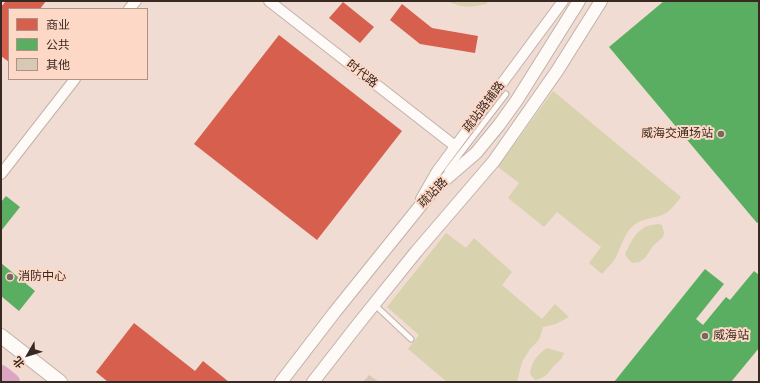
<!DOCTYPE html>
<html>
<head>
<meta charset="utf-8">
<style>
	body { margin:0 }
	#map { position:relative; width:760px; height:383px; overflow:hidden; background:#f0dcd3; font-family:"Noto Sans","Noto Sans SC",sans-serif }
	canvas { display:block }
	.frame { position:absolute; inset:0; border:2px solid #382a23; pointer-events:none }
	.legend { position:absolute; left:8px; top:8px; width:140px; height:72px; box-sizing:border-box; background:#fdd8c6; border:1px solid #ae9285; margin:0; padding:5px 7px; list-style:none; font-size:12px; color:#382a23 }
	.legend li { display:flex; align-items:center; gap:8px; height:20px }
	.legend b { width:20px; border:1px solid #ae9285 }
	.north { position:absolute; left:8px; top:335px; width:40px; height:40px; -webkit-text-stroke:3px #fdd8c6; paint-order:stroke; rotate:231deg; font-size:11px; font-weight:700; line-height:16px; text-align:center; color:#382a23 }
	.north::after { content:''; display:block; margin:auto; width:14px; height:18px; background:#382a23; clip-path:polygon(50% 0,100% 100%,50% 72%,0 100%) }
</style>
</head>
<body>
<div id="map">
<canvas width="760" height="383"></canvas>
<div class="frame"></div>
<ul class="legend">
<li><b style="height:11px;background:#d6604d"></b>商业</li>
<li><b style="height:11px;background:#5aae61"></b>公共</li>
<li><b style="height:11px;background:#d8c8b6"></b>其他</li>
</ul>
<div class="north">北</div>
</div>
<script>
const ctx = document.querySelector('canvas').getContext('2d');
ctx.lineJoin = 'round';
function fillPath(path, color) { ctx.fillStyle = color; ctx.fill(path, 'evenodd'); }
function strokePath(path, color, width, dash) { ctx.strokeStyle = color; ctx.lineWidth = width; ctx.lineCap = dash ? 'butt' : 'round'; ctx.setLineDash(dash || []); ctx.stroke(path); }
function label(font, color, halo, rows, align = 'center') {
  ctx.font = font + ' "Noto Sans","Noto Sans SC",sans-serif'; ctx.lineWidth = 4; ctx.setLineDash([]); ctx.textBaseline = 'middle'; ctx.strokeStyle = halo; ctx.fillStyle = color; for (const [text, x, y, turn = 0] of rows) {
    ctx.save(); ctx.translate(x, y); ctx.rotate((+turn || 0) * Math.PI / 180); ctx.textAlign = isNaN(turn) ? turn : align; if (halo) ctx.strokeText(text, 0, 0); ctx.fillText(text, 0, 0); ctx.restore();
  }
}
fillPath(new Path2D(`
	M447 1H487V4C469 7 465 9 447 1Z
	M553 91 681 197C676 203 672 209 666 213 656 219 644 217 634 225 624 233 621 247 616 257 612 264 606 269 602 274L589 263 601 247 557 212 544 227 508 198 519 183 498 167Z
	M658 224 662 225 664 233 663 237 653 246 645 258 639 262 632 263 628 259 625 254C630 244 634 233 645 227 649 225 654 225 658 224Z
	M446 233 466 248 474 238 512 272 502 285 542 319 555 304 569 317 556 324 543 327 540 337 538 341 530 349 522 362 517 382H447L408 349 419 335 387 307Z
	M547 348 564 353C561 360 561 359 556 364 547 372 549 377 535 380L530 374C531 362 538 354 547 348Z`), '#d8d2af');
fillPath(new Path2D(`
	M6 1H46L40 9H9V62L1 56V7Z
	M343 2 374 27 360 43 329 18Z
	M402 4 432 28 478 36 475 53 420 44 390 20Z
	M279 35 402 131 317 240 194 144Z
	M134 323 195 371 203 361 229 382H108L96 372Z`), '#d6604d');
fillPath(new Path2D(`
	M664 1H759V222L757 223 609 47Z
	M6 196 20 207 1 231V202Z
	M1 263 35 291 19 311 1 296Z
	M705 269 724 284 696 319 703 325 726 297 730 300 754 271 759 275V348L731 382H614Z`), '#5aae61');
strokePath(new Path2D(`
	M1 374 11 382`), '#dca5c1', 18);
fillPath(new Path2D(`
	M369 375 379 382H363Z`), '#d8c8b6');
const service = new Path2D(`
	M447 171 506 94
	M375 305 411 339`);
const minor = new Path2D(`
	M269 1 455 146
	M129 9 136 1
	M1 174 75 79
	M421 199 437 171 563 1`);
const tertiary = new Path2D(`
	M281 382 334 313 433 190 476 153 499 125 517 100 579 1
	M313 382 359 323 416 252 494 161 557 71 601 1`);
const secondary = new Path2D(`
	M1 336 60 382`);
strokePath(service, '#c1b2aa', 7);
strokePath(minor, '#c1b2aa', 12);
strokePath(tertiary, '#c1b2aa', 14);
strokePath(secondary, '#c1b2aa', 16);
strokePath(service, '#fdfaf8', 5);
strokePath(minor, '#fdfaf8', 10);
strokePath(tertiary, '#fdfaf8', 12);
strokePath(secondary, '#fdfaf8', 14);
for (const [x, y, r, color] of [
	[721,134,4,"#786861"],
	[10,277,4,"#786861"],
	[705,336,4,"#786861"]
]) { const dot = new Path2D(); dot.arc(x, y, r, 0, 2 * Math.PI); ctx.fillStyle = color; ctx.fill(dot); strokePath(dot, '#fdd8c6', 1.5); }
label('12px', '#382a23', '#fdd8c6', [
	["时代路",362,74,38],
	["疏站路辅路",484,107,-53],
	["疏站路",433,193,-46]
]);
label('12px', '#382a23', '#fdd8c6', [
	["威海交通场站",713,134,"right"],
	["消防中心",18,277],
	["威海站",713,336]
], 'left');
</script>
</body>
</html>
